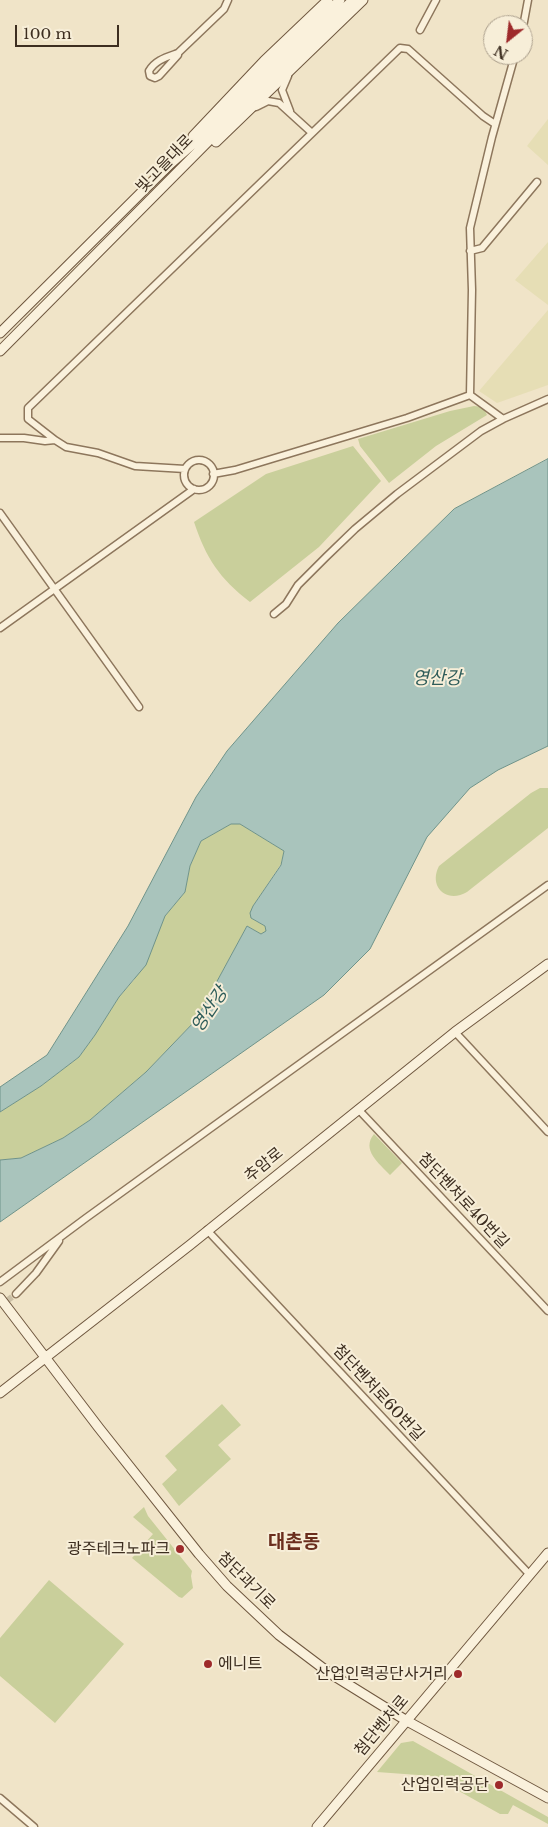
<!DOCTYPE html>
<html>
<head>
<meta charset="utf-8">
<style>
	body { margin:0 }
	#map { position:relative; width:548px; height:1827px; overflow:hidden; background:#f0e4c8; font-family:"Libre Baskerville",serif }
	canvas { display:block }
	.north { position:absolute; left:483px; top:15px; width:50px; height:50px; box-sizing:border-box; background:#f7eed8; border:1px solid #ada18e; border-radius:50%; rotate:209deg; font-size:14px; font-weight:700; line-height:20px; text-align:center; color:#3d2e20 }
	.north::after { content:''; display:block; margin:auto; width:18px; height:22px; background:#9e2a2b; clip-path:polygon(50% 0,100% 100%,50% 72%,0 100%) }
	.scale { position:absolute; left:15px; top:25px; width:104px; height:22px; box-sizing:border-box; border:2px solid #3d2e20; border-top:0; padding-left:6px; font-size:15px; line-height:18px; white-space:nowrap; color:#3d2e20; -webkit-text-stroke:4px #f7eed8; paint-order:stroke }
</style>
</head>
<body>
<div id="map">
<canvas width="548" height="1827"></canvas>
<div class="north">N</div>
<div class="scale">100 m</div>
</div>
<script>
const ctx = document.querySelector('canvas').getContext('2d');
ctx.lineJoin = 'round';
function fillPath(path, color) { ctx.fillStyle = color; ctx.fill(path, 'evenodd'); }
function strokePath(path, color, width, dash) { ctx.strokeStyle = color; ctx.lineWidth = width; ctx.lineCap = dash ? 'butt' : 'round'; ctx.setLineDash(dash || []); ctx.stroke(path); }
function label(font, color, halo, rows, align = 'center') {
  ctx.font = font + ' "Libre Baskerville","Noto Sans KR",serif'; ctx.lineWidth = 4; ctx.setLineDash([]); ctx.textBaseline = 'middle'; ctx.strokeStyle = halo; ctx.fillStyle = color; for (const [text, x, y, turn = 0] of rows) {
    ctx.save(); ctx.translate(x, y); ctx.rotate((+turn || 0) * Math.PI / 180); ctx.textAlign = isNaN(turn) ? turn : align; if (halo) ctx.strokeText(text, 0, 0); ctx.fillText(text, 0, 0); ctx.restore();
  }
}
fillPath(new Path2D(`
	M548 119V165L527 146Z
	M548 242V305L515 280Z
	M548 310V385L497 403 479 391Z`), '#e6deb5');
fillPath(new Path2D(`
	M474 406 483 407 487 415 436 446 389 483 360 446 358 439 450 411Z
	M353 446 381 481 319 547 250 602C219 578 206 558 194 522L266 474Z
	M540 788H548V828L467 892C447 904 428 887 439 866L531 793Z
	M231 824H240L284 851 281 864 253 906 251 918 265 926 267 931 261 934 247 926 196 1020 146 1072 90 1120 63 1138 21 1158 0 1160V1112L41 1086 79 1057 95 1035 119 997 134 980 165 916 185 892 190 866 201 841Z
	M374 1134 402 1163 390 1175C379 1163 361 1150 374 1134Z
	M222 1404 241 1425 218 1445 231 1459 179 1506 162 1484 177 1470 165 1456Z
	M144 1507 148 1516 192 1571 191 1576 193 1588 182 1598 179 1597 132 1558 153 1534 133 1517Z
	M49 1580 124 1644 55 1723 0 1676V1638Z
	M413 1741 548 1817V1824L513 1805 508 1814H500L432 1776 377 1772 401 1743Z`), '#c9cf9b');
const water = new Path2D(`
	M548 459V746L498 770 470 788 427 837 370 949 324 995 0 1222V1160L21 1158 63 1138 90 1120 146 1072 196 1020 247 926 261 934 266 931 265 926 251 918 250 913 253 906 281 865 284 851 240 824H231L201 841 190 866 185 892 165 916 146 965 119 997 95 1035 79 1057 41 1086 0 1112V1087L47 1055 128 926 196 797 227 751 338 623 454 509Z`);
fillPath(water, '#a9c4bc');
strokePath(water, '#6f938a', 1);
strokePath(new Path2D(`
	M0 1306 16 1294`), '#ccc0a6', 6, [6, 3]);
const street = new Path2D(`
	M523 27 528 0
	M420 30 436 0
	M178 53C167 57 155 60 149 71L150 76 155 78 159 76 178 55V53L224 9 228 0
	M288 76 282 90 290 111
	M256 107 268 101 279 103 312 133
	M470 251 482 248 537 182
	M470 395 472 290 470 228 492 137 515 55
	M0 438H24L45 441 55 440 66 447 98 453 135 466 185 469
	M55 440 28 419V408L400 48 408 49 483 116 495 124
	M184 475a15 15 0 1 1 30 0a15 15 0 1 1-30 0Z
	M213 474 235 470 407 418 470 395 503 419
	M0 513 139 707
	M274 614 286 604 298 585 326 557 355 529 397 494 481 431 503 419 548 399
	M0 628 194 489
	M455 1032 548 1132
	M358 1109 548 1311
	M207 1230 530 1575
	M0 1282 86 1218 548 885
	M16 1294 36 1273 59 1241
	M0 1798 34 1827`);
const secondary = new Path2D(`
	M193 136 264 61 328 0
	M216 142 363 0
	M0 333 170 164 195 142 272 65 340 0
	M0 351 277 72 353 0
	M0 1298 99 1428 199 1554 227 1586 279 1635 328 1672 407 1721 548 1798
	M0 1393 190 1245 455 1032 548 964
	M317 1827 548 1553`);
strokePath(street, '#8d765c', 9);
strokePath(secondary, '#6f573f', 11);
strokePath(street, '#faf1dc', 6);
strokePath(secondary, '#faf1dc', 9);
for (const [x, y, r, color] of [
	[180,1549,5,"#9e2a2b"],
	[208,1664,5,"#9e2a2b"],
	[458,1674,5,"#9e2a2b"],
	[499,1785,5,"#9e2a2b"]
]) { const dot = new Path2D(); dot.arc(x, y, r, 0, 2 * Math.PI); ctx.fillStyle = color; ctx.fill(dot); strokePath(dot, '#f7eed8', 2); }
label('16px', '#3d2e20', '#f7eed8', [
	["빛고을대로",165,164,-46],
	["추암로",264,1165,-39],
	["첨단벤처로40번길",463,1201,47],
	["첨단벤처로60번길",378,1393,47],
	["첨단과기로",246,1581,45],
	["첨단벤처로",382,1726,-50]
]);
label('16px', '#3d2e20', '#f7eed8', [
	["광주테크노파크",170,1549],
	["에니트",218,1664,"left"],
	["산업인력공단사거리",448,1674],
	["산업인력공단",489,1785]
], 'right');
label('italic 18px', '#2f5d5a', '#f7eed8', [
	["영산강",437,679],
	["영산강",210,1010,-56]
]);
label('bold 19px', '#6b2e1e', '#f7eed8', [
	["대촌동",294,1543]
]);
</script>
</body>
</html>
